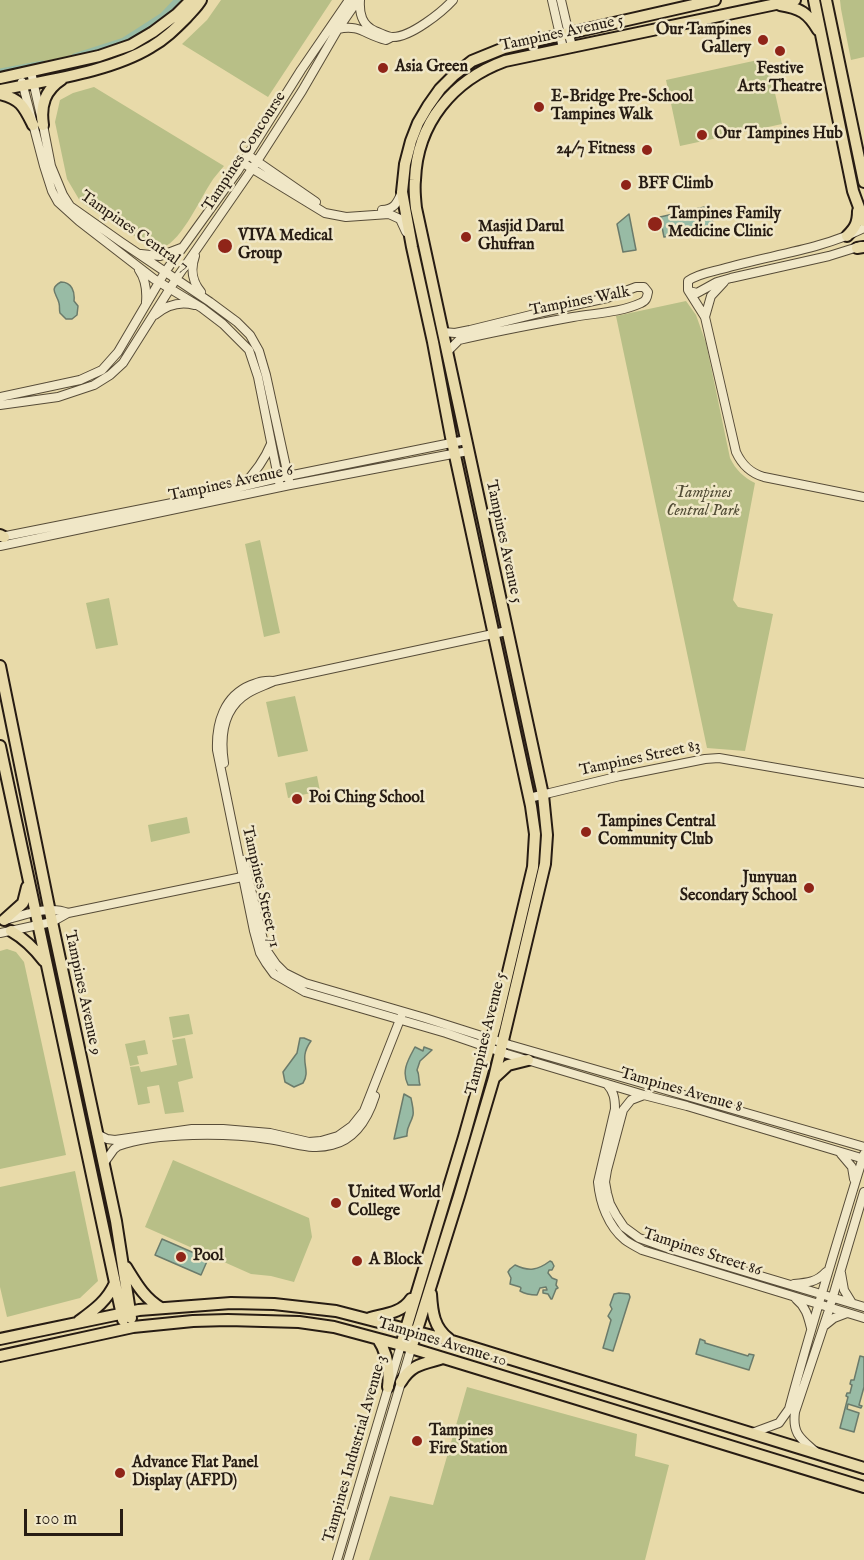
<!DOCTYPE html>
<html>
<head>
<meta charset="utf-8">
<style>
	body { margin:0 }
	#map { position:relative; width:864px; height:1560px; overflow:hidden; background:#e8daa9; font-family:"IM FELL English",serif }
	canvas { display:block }
	.scale { position:absolute; left:24px; top:1509px; width:99px; height:27px; box-sizing:border-box; border:3px solid #271c13; border-top:0; padding-left:8px; font-size:18px; line-height:21px; white-space:nowrap; color:#271c13; -webkit-text-stroke:4px #f0e7c7; paint-order:stroke }
</style>
</head>
<body>
<div id="map">
<canvas width="864" height="1560"></canvas>
<div class="scale">100 m</div>
</div>
<script>
const ctx = document.querySelector('canvas').getContext('2d');
ctx.lineJoin = 'round';
function fillPath(path, color) { ctx.fillStyle = color; ctx.fill(path, 'evenodd'); }
function strokePath(path, color, width, dash) { ctx.strokeStyle = color; ctx.lineWidth = width; ctx.lineCap = dash ? 'butt' : 'round'; ctx.setLineDash(dash || []); ctx.stroke(path); }
function label(font, color, halo, rows, align = 'center') {
  ctx.font = font + ' "IM FELL English",serif'; ctx.lineWidth = 5; ctx.setLineDash([]); ctx.textBaseline = 'middle'; ctx.strokeStyle = halo; ctx.fillStyle = color; for (const [text, x, y, turn = 0] of rows) {
    ctx.save(); ctx.translate(x, y); ctx.rotate((+turn || 0) * Math.PI / 180); ctx.textAlign = isNaN(turn) ? turn : align; if (halo) ctx.strokeText(text, 0, 0); ctx.fillText(text, 0, 0); ctx.restore();
  }
}
fillPath(new Path2D(`
	M0 0H177C169 8 162 16 153 22 110 53 50 59 0 70Z
	M221 0H332L268 97 182 44 207 20Z
	M840 0H864V57L851 60 841 9Z
	M767 58 782 124 680 146 666 80Z
	M94 87 224 166C219 172 214 177 210 184 200 199 178 248 159 248 148 248 114 221 103 214H98L80 201 67 179 55 122 60 100 73 93Z
	M686 301 696 315 706 343 730 458C736 470 743 477 755 483L733 600 738 607 773 614 745 751 707 748 616 316Z
	M260 540 280 633 264 637 245 544Z
	M109 598 118 645 96 649 86 603Z
	M295 696 308 751 278 757 266 702Z
	M317 776 320 791 288 798 285 783Z
	M187 817 190 833 151 842 148 825Z
	M7 949 16 952 24 962 66 1155 0 1169V951Z
	M189 1014 193 1034 173 1038 169 1017Z
	M185 1038 193 1078 178 1082 184 1112 165 1114 159 1085 147 1087 150 1103 138 1105 130 1067 139 1066 141 1072 177 1065 172 1040Z
	M145 1040 148 1054 137 1056 139 1064 130 1066 125 1044Z
	M173 1160 309 1218 312 1237 294 1282 271 1276 251 1274 145 1227Z
	M75 1171 98 1281 80 1298 7 1317 0 1287V1187Z
	M467 1387 637 1434 635 1456 669 1465 645 1560H369L390 1496 433 1505Z`), '#b8bf87');
const water = new Path2D(`
	M709 206 714 227 664 237 660 217Z
	M629 214 636 250 623 252 617 224Z
	M61 282C72 282 75 292 74 301L78 306 77 315 72 319H66L60 313C59 310 60 307 59 303 57 294 48 289 61 282Z
	M300 1038H304L311 1041C297 1060 312 1069 303 1083L294 1087 285 1082 283 1072 297 1053Z
	M415 1047 423 1051 424 1047 432 1050 420 1061 417 1070C420 1075 418 1080 420 1085H408C401 1071 408 1060 415 1047Z
	M404 1094 411 1098C412 1104 414 1110 413 1115 411 1124 406 1127 407 1136L394 1139Z
	M162 1239 208 1259 201 1275 155 1255Z
	M550 1261 552 1262 554 1266 552 1270H549L548 1273 552 1278 557 1280 556 1285 558 1288 556 1289 552 1299H551L548 1294 543 1293V1290H547L546 1287 540 1288 537 1295C530 1295 525 1294 520 1291L521 1288 520 1287 510 1284 511 1278 508 1272 510 1269 515 1265C529 1272 538 1270 550 1261Z
	M619 1293 629 1294 630 1297 613 1351 603 1348 611 1320 608 1316 612 1309 610 1305 614 1294Z
	M700 1339 705 1341V1343L748 1356 749 1354 754 1355 749 1370 696 1354Z
	M860 1356 864 1357V1387L859 1405 862 1406 861 1408 848 1404 847 1409 859 1413 854 1432 840 1428 848 1397 846 1396 847 1393H850L852 1385 850 1384 851 1380H854Z`);
fillPath(water, '#98bba5');
strokePath(water, '#6b7b6b', 1.5);
strokePath(new Path2D(`
	M74 57 124 41 163 16 178 0
	M0 72 43 64`), '#98bba5', 7);
const minor = new Path2D(`
	M360 0C359 14 362 25 375 31 381 33 387 37 393 37 411 37 442 12 453 0
	M552 0 563 48
	M561 0 572 47
	M338 29C360 24 365 35 386 40L390 38
	M31 72 43 125 51 166 63 195 70 206 121 242 210 302 237 322 250 335 259 351 266 375 290 485
	M22 82 44 166 52 191 58 202 79 221 154 279 202 308 223 324 249 350 258 377 280 487
	M248 155 316 202
	M243 163 325 213 346 217 389 214 400 219 406 232
	M382 210C395 209 397 203 402 192
	M864 228C820 250 770 255 722 269 711 272 697 274 688 281V290L705 317 736 452C742 465 750 473 764 477L864 497
	M141 254 160 256 181 248
	M195 256C190 270 192 281 201 292
	M139 270C146 280 147 290 146 302
	M689 291 697 293 717 282 731 278 829 256 861 246
	M155 315C167 305 179 301 194 305
	M705 317 711 296 724 282
	M443 332 455 333 470 330 543 312 607 298 636 287H644L648 292C647 298 646 301 641 303 619 313 595 313 573 317 535 324 497 331 459 340L447 352
	M0 397 80 380 102 370 118 352 165 272 237 172 301 70 349 0
	M0 405 58 397 94 385 110 375 123 363 176 279 252 169 302 91 338 29 358 0
	M242 486C255 473 264 461 271 444
	M1 537 182 501 278 478 466 440
	M0 546 290 485 468 451
	M507 631 274 681C265 680 259 682 251 685 224 696 216 723 217 750L254 931 260 953 266 963 274 974 305 992 446 1033 507 1054 644 1095 687 1106 864 1159
	M224 763C220 737 223 708 248 693 256 688 266 685 274 681
	M529 798 620 776 705 759 719 758 864 783
	M244 860 265 948 276 964 285 973 305 983 425 1018 510 1045 864 1147
	M5 920C25 915 48 905 68 913
	M0 933 52 922 68 913 247 876
	M607 1084C614 1092 615 1099 615 1109L598 1182C600 1203 608 1226 625 1240 630 1244 637 1247 642 1250L864 1318
	M644 1095 631 1100 623 1110 607 1170 605 1182 607 1193 610 1204 616 1215 624 1227 639 1238 670 1249 864 1307
	M97 1134 107 1139 115 1140 192 1129H223L270 1133 309 1142 321 1141 338 1136 352 1126 364 1111 401 1017
	M841 1154 852 1167 854 1179
	M104 1163 114 1149 118 1146C157 1132 228 1133 268 1139 290 1142 310 1151 332 1145 356 1139 368 1118 375 1096
	M841 1273 844 1290 852 1303
	M794 1284C807 1283 817 1282 826 1272
	M796 1299C806 1307 808 1316 811 1328
	M824 1326 834 1318 847 1313
	M752 1433 779 1423 789 1409C812 1323 838 1239 864 1154
	M816 1452C801 1439 792 1434 795 1412L828 1313 864 1192
	M337 1560 401 1345
	M348 1560 411 1349`);
const major = new Path2D(`
	M814 0 853 191 864 221
	M826 0 864 182
	M780 5C800 8 808 13 818 30
	M0 78 99 56 131 45 153 32 177 14 191 0
	M0 90C47 80 110 72 151 47 165 39 175 29 186 18 191 12 197 7 201 0
	M0 94C21 99 24 107 33 125
	M43 125C40 105 45 90 62 79
	M847 236C855 228 858 223 858 211
	M857 248 864 247
	M0 535 4 537
	M0 666 52 922 116 1221 131 1318
	M0 746 123 1320
	M4 920 23 903 27 887
	M11 931C25 939 34 948 44 961
	M494 1078 508 1065 528 1060
	M126 1267C136 1283 144 1298 161 1308
	M431 1294C432 1312 434 1328 449 1339
	M370 1318C385 1314 402 1313 411 1299
	M79 1321C94 1310 107 1301 115 1283
	M0 1339 139 1310 231 1303 274 1304 336 1311 452 1341 864 1468
	M378 1339C388 1354 390 1369 388 1387
	M401 1345 464 1137 495 1027 533 867 535 834 531 806 451 437 433 342 412 247 402 192 405 164 411 141 418 123 428 106 440 89 454 75 472 61 504 48 715 0
	M411 1349 459 1196 494 1078 545 864 547 835 543 795 416 208C415 199 414 189 415 180 417 123 453 80 505 61L795 0
	M0 1356 133 1327 193 1321 228 1320 299 1322 334 1327 401 1345 864 1487
	M401 1382C411 1365 422 1364 440 1359`);
strokePath(minor, '#574c38', 10);
strokePath(major, '#271c13', 14);
strokePath(minor, '#f0e7c7', 8);
strokePath(major, '#e8daa9', 10);
for (const [x, y, r, color] of [
	[763,40,6,"#8f2418"],
	[780,51,6,"#8f2418"],
	[383,68,6,"#8f2418"],
	[539,107,6,"#8f2418"],
	[702,135,6,"#8f2418"],
	[647,150,6,"#8f2418"],
	[626,185,6,"#8f2418"],
	[655,224,8,"#8f2418"],
	[466,237,6,"#8f2418"],
	[225,246,8,"#8f2418"],
	[297,799,6,"#8f2418"],
	[586,832,6,"#8f2418"],
	[809,888,6,"#8f2418"],
	[336,1203,6,"#8f2418"],
	[181,1257,6,"#8f2418"],
	[357,1261,6,"#8f2418"],
	[417,1441,6,"#8f2418"],
	[120,1473,6,"#8f2418"]
]) { const dot = new Path2D(); dot.arc(x, y, r, 0, 2 * Math.PI); ctx.fillStyle = color; ctx.fill(dot); strokePath(dot, '#f0e7c7', 2); }
label('bold 16px', '#271c13', '#f0e7c7', [
	["Our Tampines",751,31,"right"],
	["Gallery",751,49,"right"],
	["Asia Green",395,68],
	["Festive",780,70,"center"],
	["Arts Theatre",780,88,"center"],
	["E-Bridge Pre-School",551,98],
	["Tampines Walk",551,116],
	["Our Tampines Hub",714,135],
	["24/7 Fitness",635,150,"right"],
	["BFF Climb",638,185],
	["Tampines Family",668,215],
	["Medicine Clinic",668,233],
	["Masjid Darul",478,228],
	["Ghufran",478,246],
	["VIVA Medical",238,237],
	["Group",238,255],
	["Poi Ching School",309,799],
	["Tampines Central",598,823],
	["Community Club",598,841],
	["Junyuan",797,879,"right"],
	["Secondary School",797,897,"right"],
	["United World",348,1194],
	["College",348,1212],
	["Pool",193,1257],
	["A Block",369,1261],
	["Tampines",429,1432],
	["Fire Station",429,1450],
	["Advance Flat Panel",132,1464],
	["Display (AFPD)",132,1482]
], 'left');
label('16px', '#271c13', '#f0e7c7', [
	["Tampines Avenue 5",562,34,-12],
	["Tampines Concourse",245,152,-57],
	["Tampines Central 7",134,232,35],
	["Tampines Walk",580,302,-11],
	["Tampines Avenue 6",231,484,-12],
	["Tampines Avenue 5",503,542,78],
	["Tampines Street 83",640,759,-12],
	["Tampines Street 71",260,887,77],
	["Tampines Avenue 9",82,993,78],
	["Tampines Avenue 5",487,1034,-76],
	["Tampines Avenue 8",681,1091,16],
	["Tampines Street 86",702,1253,18],
	["Tampines Avenue 10",442,1343,17],
	["Tampines Industrial Avenue 3",356,1449,-74]
]);
label('italic 16px', '#524d36', '#f0e7c7', [
	["Tampines",703,494],
	["Central Park",703,512]
]);
</script>
</body>
</html>
